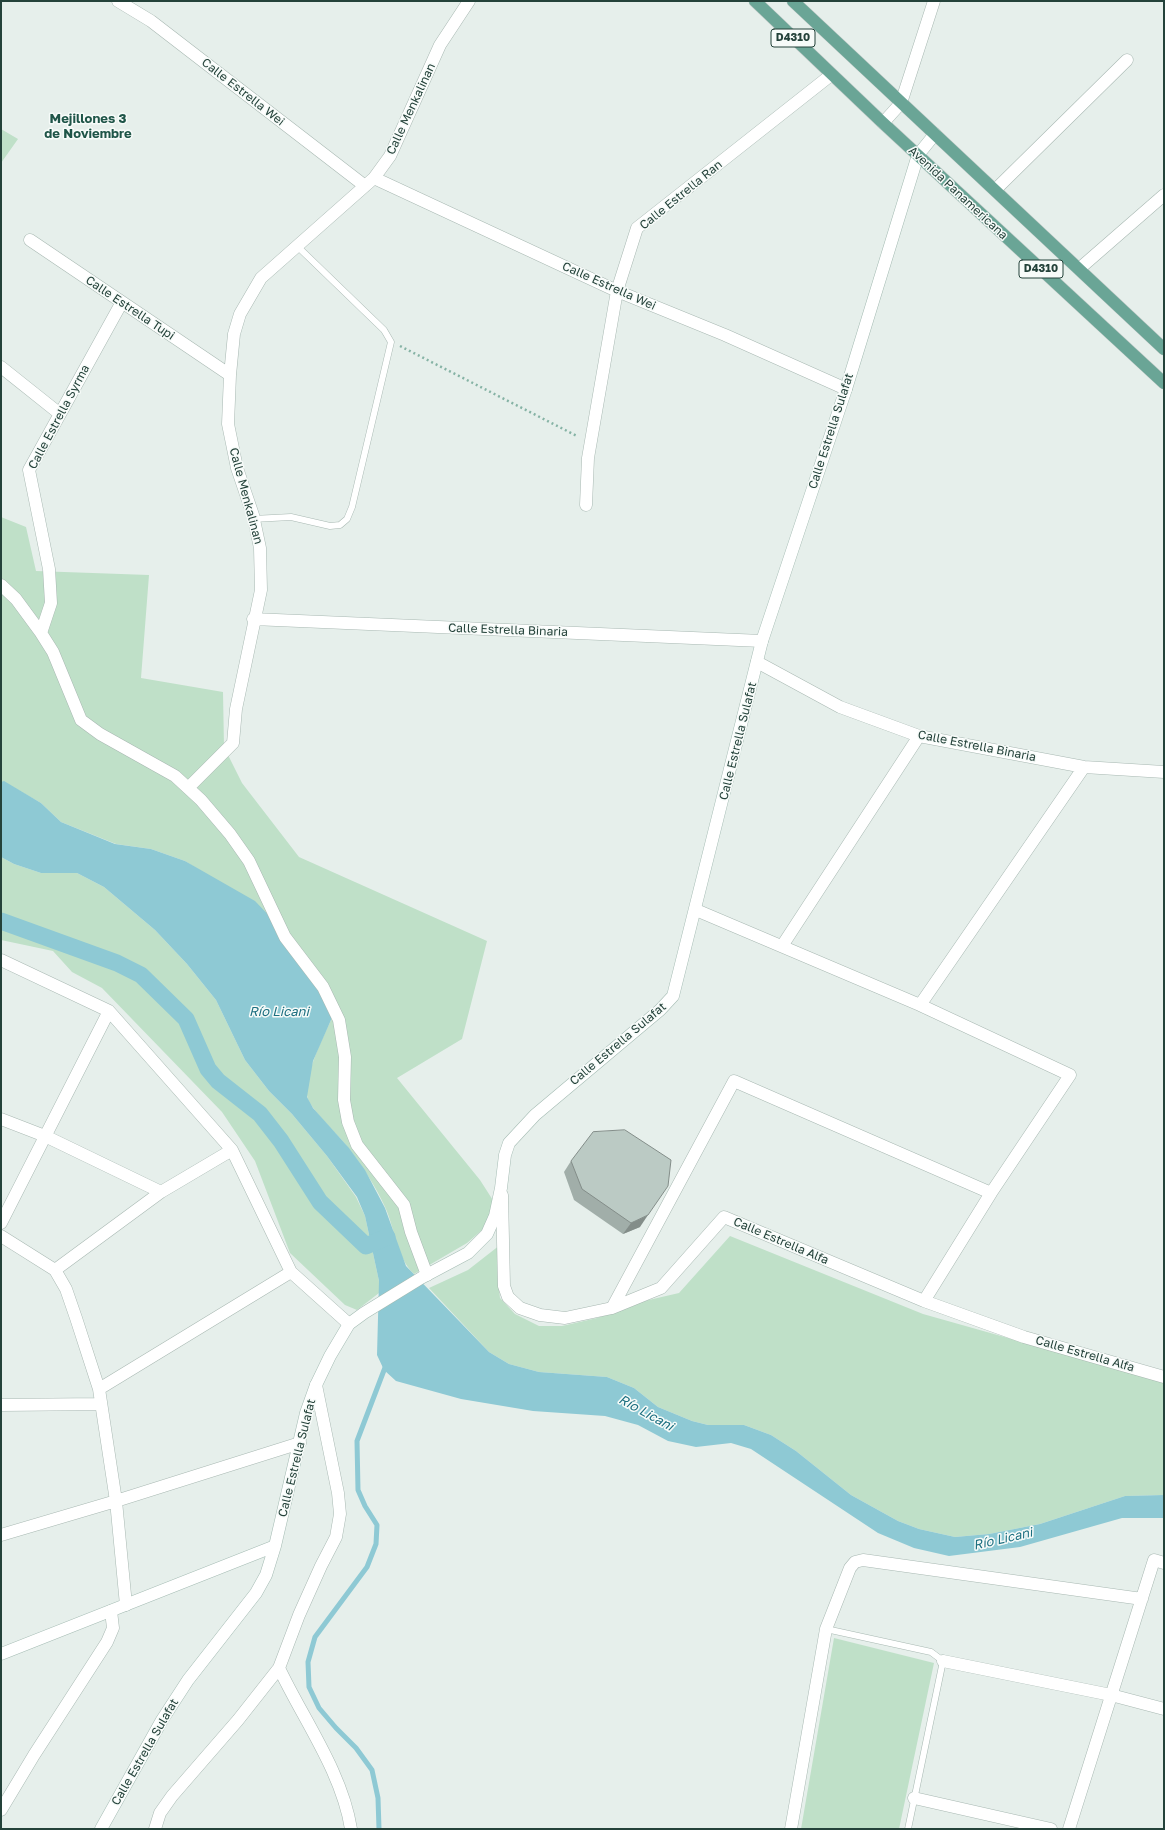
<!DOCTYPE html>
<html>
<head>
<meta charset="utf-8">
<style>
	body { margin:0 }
	#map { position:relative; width:1165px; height:1830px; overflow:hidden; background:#e6efeb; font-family:"Golos Text",sans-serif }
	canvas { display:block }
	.frame { position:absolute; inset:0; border:2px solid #24423a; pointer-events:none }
</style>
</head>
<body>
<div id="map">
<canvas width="1165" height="1830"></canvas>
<div class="frame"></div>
</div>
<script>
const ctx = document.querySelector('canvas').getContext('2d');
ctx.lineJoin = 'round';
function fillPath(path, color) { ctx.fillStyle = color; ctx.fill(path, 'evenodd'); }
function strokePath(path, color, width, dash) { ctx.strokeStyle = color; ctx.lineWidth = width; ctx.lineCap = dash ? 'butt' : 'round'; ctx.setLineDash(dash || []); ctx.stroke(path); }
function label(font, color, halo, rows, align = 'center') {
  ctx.font = font + ' "Golos Text",sans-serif'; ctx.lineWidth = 3; ctx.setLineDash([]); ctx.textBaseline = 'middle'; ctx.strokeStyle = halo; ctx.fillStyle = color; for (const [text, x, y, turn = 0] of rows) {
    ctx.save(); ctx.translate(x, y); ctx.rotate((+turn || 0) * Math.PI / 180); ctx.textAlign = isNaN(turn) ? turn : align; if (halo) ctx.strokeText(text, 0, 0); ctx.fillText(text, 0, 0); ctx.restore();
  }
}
fillPath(new Path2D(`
	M1 129 18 139 1 163Z
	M1 517 26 527 36 571 149 575 141 678 223 692 224 747 242 783 299 857 487 941 462 1039 397 1078 480 1180 496 1205 489 1224 467 1243 414 1274C396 1257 395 1228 385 1207 376 1187 363 1167 350 1150 342 1138 307 1107 307 1095 306 1071 321 1042 331 1020L213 879 185 861 151 849 116 844 61 822 41 803 4 782H1Z
	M1 857 14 864 41 873H77L104 887 155 930 187 964 216 1000 245 1060 269 1091 292 1114 327 1156 356 1197 365 1216 379 1281V1293L357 1310 345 1305 290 1253 255 1161 222 1112 102 988 72 972 53 951 1 940Z
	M730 1236 923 1314 1164 1382V1495L1125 1496 1040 1524 989 1534 955 1537 919 1529 898 1521 851 1495 796 1451 771 1435 744 1425H708L692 1421 658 1407 634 1388 607 1377 539 1372 509 1364 489 1352 429 1288 468 1270 500 1245 498 1280 500 1298 515 1314 539 1326H562L597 1318 640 1302 679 1293Z
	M834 1638 934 1663 899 1829H801Z`), '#bfe0c8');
fillPath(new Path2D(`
	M4 781 41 803 61 822 115 844 151 849 185 861 255 901 279 926 331 998V1020L313 1061 307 1097 313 1108 349 1148 365 1170 385 1208 406 1266 489 1352 509 1364 539 1372 607 1377 634 1388 658 1407 692 1421 708 1425H744L771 1435 796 1451 851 1495 898 1521 919 1529 955 1537 989 1534 1040 1524 1125 1496 1164 1495V1518H1122L1020 1547 949 1556 914 1548 878 1533 751 1449 731 1443 696 1447 668 1441 638 1425 605 1416 533 1411 461 1399 396 1381 384 1370 377 1355 379 1281 365 1216 357 1197 327 1156 292 1114 269 1091 245 1060 216 1000 187 964 155 930 104 887 77 873H41L14 864 1 857V782Z`), '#8ec9d4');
strokePath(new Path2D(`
	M379 1829 378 1798 372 1770 356 1748 336 1728 319 1708 309 1687 308 1662 315 1637 367 1567 376 1544 377 1525 365 1506 358 1490 357 1441 386 1365`), '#8ec9d4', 5);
strokePath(new Path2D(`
	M1 921 117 963 141 975 186 1019 208 1069 218 1081 260 1114 281 1141 320 1202 366 1246 387 1237`), '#8ec9d4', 17);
const lane = new Path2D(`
	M253 519 291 517 330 526 340 525 347 519 352 507 391 342 384 330 297 246
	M826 1629 931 1652 943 1661 908 1829`);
const street = new Path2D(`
	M118 1 151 21 365 186
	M883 123 901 103 934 1
	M374 178 617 291 725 335 846 389
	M995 190 1127 60
	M30 240 230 375
	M1079 269 1164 195
	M1 367 60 414
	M586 505 588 458 617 291 637 228 831 75
	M1 585 16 599 41 633 53 652 81 720 100 734 175 776 201 800 230 834 249 861 285 937 323 987 339 1020 345 1057 344 1100 348 1122 357 1145 404 1205 411 1232 427 1275
	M253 619 762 641
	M41 633 51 603 49 569 29 470 122 302
	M757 662 840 707 919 736 1084 767 1164 772
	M188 788 233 743 236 709 261 590 260 548 253 515 237 468 228 424 230 375 234 334 240 314 261 278 374 178 390 156 440 45 469 1
	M696 910 920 1005 1070 1075 991 1193 924 1301
	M782 946 919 736
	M1 960 109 1011 232 1150 291 1272 349 1324
	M920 1005 1084 767
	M1 1119 45 1136 161 1192
	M502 1195 504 1286 508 1297 520 1308 540 1315 565 1318 612 1308 661 1288 724 1217 924 1301 1024 1337 1164 1377
	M1 1223 109 1011
	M1 1236 55 1270 66 1289 76 1318 99 1389 116 1501 126 1605
	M55 1270 161 1192 232 1150
	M612 1308 734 1081 991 1193
	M99 1389 291 1272
	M1 1405 101 1404
	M1 1535 116 1501 300 1443
	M943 1661 1111 1695 1164 1709
	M279 1668C303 1719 342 1772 351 1829
	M914 1798 1051 1829
	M1 1810 34 1755 107 1642 113 1628 111 1611
	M155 1829 160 1813 172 1796 238 1720 279 1668 299 1615 321 1566 336 1537 340 1514 338 1493 316 1385
	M791 1829 826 1629 850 1568 855 1562 863 1560 1142 1599
	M1069 1829 1154 1560 1164 1563`);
const secondary = new Path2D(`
	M1 1654 275 1546
	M101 1829 162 1720 188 1680 256 1593 266 1575 275 1546 306 1413 316 1385 330 1356 349 1324 364 1313 421 1278 468 1253 487 1234 495 1216 501 1188 505 1155 509 1143 535 1115 660 1010 673 996 762 641 846 389 918 155 935 134`);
const primary = new Path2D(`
	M755 1 883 123 1164 383
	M793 1 1164 349`);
strokePath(lane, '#a8b8b2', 7);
strokePath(street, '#a8b8b2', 13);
strokePath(secondary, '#a4bbb3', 13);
strokePath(primary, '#c2cac8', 13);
strokePath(new Path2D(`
	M400 346 577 436`), '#86b3a5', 2.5, [2, 3]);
strokePath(lane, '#fff', 6);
strokePath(street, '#fff', 12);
strokePath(secondary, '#fff', 12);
strokePath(primary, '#6aa596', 12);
fillPath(new Path2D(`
	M571 1161 640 1227 623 1234 574 1200 564 1172Z`), '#a1aea9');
fillPath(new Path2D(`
	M648 1215 640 1227 623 1234 631 1223Z`), '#838d89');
const building = new Path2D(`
	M625 1130 671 1160 668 1186 648 1215 631 1223 582 1189 571 1161 593 1132Z`);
fillPath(building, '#bbcac4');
strokePath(building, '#838d89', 1);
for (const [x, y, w] of [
	[793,38,44],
	[1041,269,44]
]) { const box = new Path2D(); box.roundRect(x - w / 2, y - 9, w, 18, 3); ctx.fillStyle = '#f7fbf9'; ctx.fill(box); strokePath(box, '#24423a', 1); }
label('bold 11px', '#24423a', null, [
	["D4310",793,38],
	["D4310",1041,269]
]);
label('12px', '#24423a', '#f7fbf9', [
	["Calle Estrella Wei",243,92,38],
	["Calle Menkalinan",411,109,-65],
	["Avenida Panamericana",958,193,43],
	["Calle Estrella Ran",681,195,-39],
	["Calle Estrella Wei",609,286,24],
	["Calle Estrella Tupi",130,308,34],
	["Calle Estrella Syrma",59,417,-62],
	["Calle Estrella Sulafat",831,431,-72],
	["Calle Menkalinan",246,496,75],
	["Calle Estrella Binaria",508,630,2],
	["Calle Estrella Sulafat",738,741,-76],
	["Calle Estrella Binaria",977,746,11],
	["Calle Estrella Sulafat",618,1044,-40],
	["Calle Estrella Alfa",781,1241,23],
	["Calle Estrella Alfa",1085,1354,16],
	["Calle Estrella Sulafat",297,1458,-76],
	["Calle Estrella Sulafat",145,1752,-60]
]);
label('bold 13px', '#1f5548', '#f7fbf9', [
	["Mejillones 3",88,119],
	["de Noviembre",88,134]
]);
label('italic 13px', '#1c6f80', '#f7fbf9', [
	["Río Licani",279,1012],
	["Río Licani",646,1413,29],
	["Río Licani",1003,1539,-13]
]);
</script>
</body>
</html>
